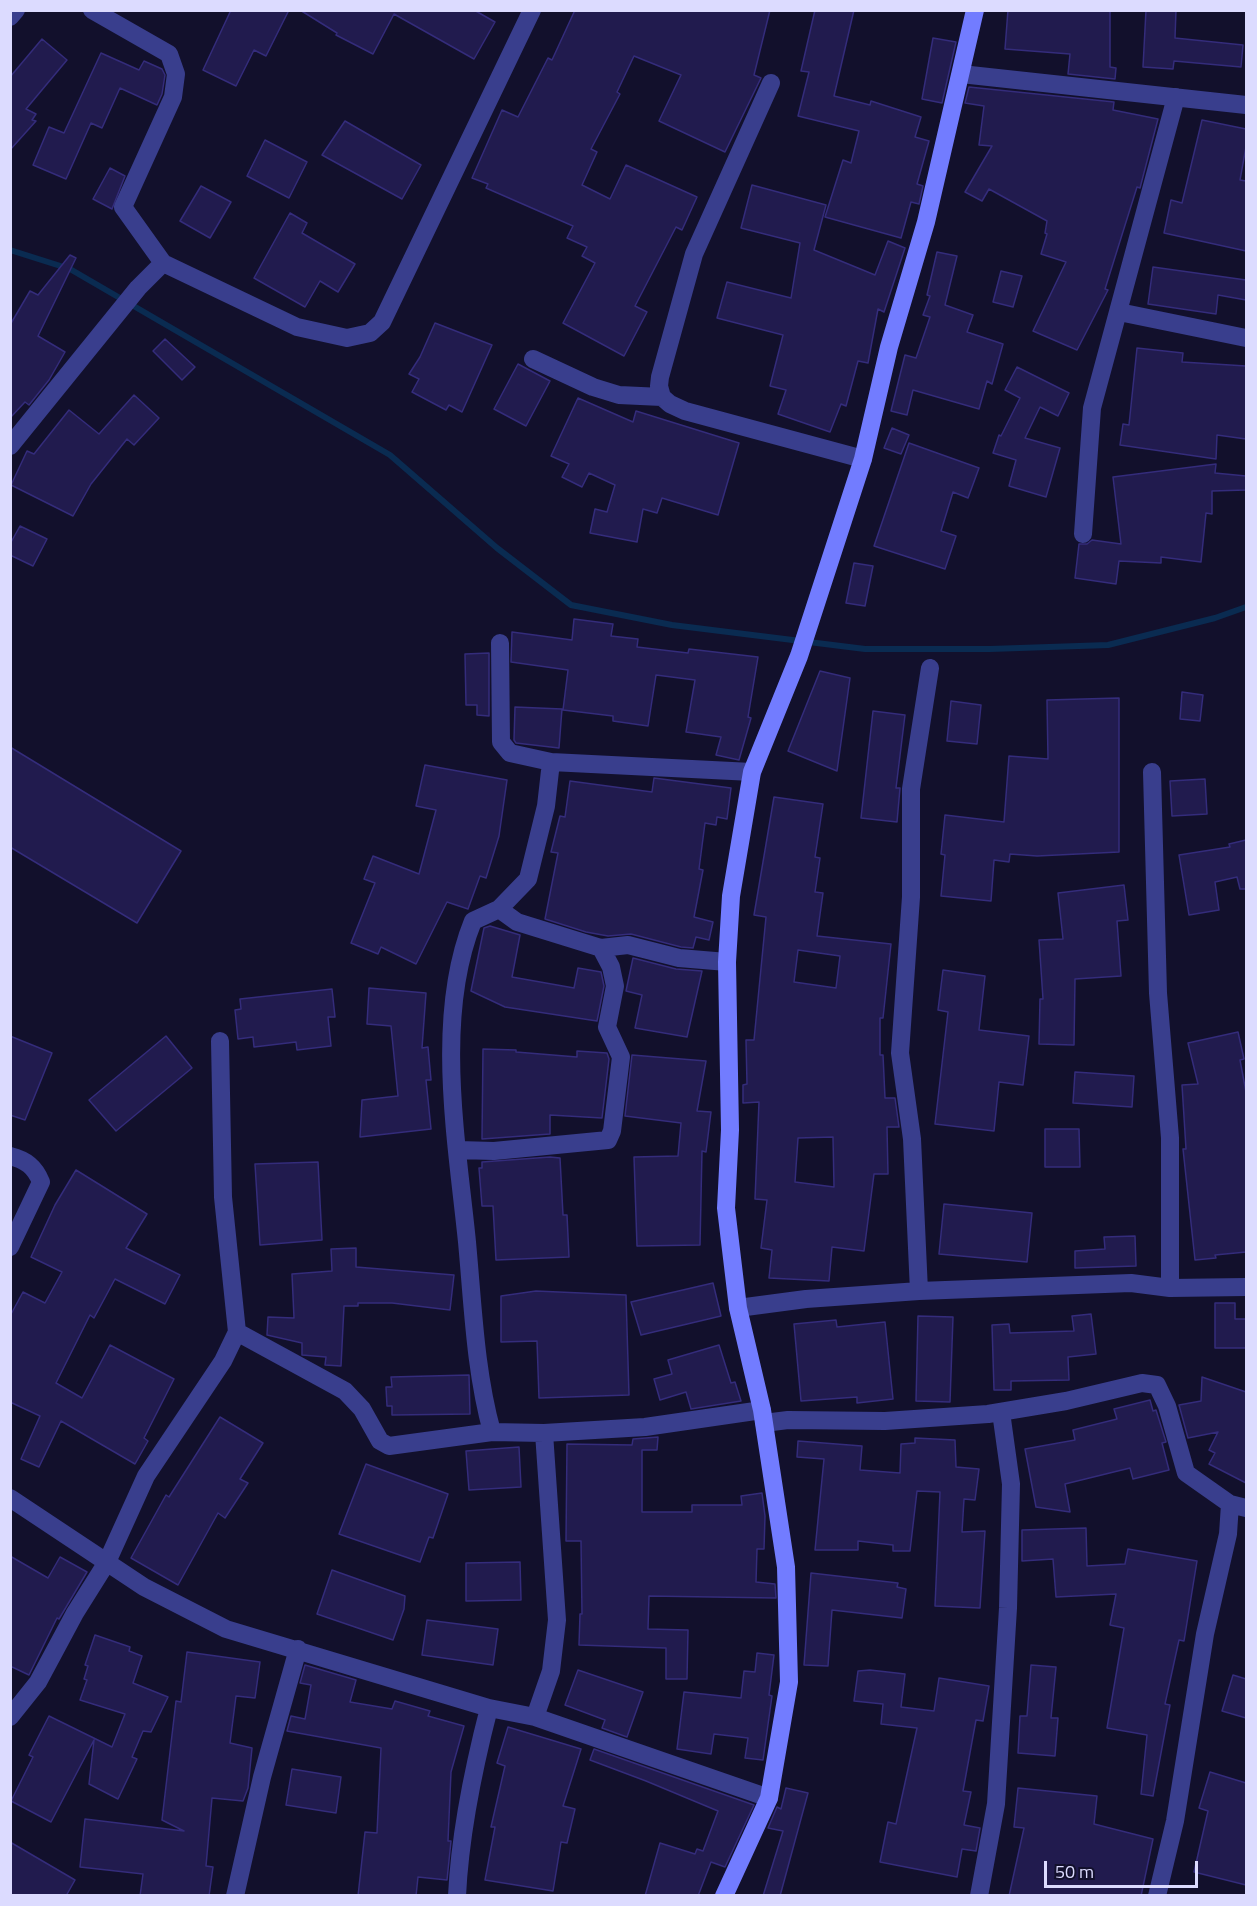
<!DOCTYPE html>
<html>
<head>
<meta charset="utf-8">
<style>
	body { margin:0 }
	#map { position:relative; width:1257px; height:1906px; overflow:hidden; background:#12102c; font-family:"Titillium Web",sans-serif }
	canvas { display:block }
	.frame { position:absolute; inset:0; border:12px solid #dcdbff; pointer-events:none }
	.scale { position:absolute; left:1044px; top:1861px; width:154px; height:27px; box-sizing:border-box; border:3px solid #dcdbff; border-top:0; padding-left:8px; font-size:18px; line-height:21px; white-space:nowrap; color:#dcdbff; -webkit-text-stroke:4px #12102c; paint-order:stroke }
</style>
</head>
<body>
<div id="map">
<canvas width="1257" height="1906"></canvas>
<div class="frame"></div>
<div class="scale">50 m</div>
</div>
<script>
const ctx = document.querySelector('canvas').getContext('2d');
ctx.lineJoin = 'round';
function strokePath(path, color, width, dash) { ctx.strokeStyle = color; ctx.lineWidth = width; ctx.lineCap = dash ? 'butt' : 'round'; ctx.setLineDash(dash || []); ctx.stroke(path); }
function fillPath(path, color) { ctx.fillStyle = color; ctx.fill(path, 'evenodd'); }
strokePath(new Path2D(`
	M10 250 70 269 390 455 497 548 571 605 672 625 865 649H990L1108 645 1215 618 1246 607`), '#0a2b51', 6);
const building = new Path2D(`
	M231 10H289L266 56 254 50 236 86 203 70Z
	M300 10H474L495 22 474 59 394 14 373 54 336 35 337 33Z
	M575 10H770L754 75 761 78 725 152 659 121 681 75 634 56 617 92 620 94 591 149 597 152 582 185 610 199 626 165 697 197 682 230 676 227 635 306 647 312 624 356 563 323 595 263 582 256 587 247 567 238 573 226 486 188 488 184 472 178 502 110 518 117 548 58 552 60Z
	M815 10H854L834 96 870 105 871 101 921 117 915 137 929 141 917 184 923 186 919 204 911 202 901 238 825 217 843 160 851 163 859 131 798 116 809 72 801 71Z
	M1008 10H1110V67L1116 68 1115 79 1068 74 1070 54 1005 49Z
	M1146 10H1176L1175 38 1243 45 1241 67 1174 61 1173 69 1143 67Z
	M933 38 956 42 942 103 922 99Z
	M42 39 67 60 26 109 36 114 32 120 36 121 10 150V77Z
	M101 53 139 70 144 61 162 69 165 75 162 94 157 105 120 88 102 128 91 123 66 179 33 165 49 127 64 133Z
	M969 87 1114 102 1113 110 1158 119 1140 188 1137 187 1105 289 1108 290 1077 350 1033 331 1066 262 1041 254 1047 234 1045 233 1047 221 989 189 982 201 965 192 992 146 979 145 984 106 965 103Z
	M1202 120 1246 129V147L1240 180 1246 181V251L1164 233 1171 200 1182 203Z
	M345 121 421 165 402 199 322 155Z
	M265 140 307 162 289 198 247 176Z
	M110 168 125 176 112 209 93 199Z
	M752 185 826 205 814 250 875 275 888 241 905 248 884 312 878 309 868 363 858 361 846 406 841 404 830 432 778 414 786 390 770 386 783 335 717 318 727 282 791 298 800 243 741 228Z
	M201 186 231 202 210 238 180 221Z
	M290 213 307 223 302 233 355 264 338 292 320 281 305 307 254 278Z
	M937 252 957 256 945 305 973 315 967 332 1003 344 992 384 987 381 979 409 913 390 907 415 891 411 905 355 916 358 930 317 923 315 930 296 927 295Z
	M70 255 76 258 38 336 65 352 49 380 29 405 25 402 10 418V325L30 291 38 295Z
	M1153 267 1246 280V300L1218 295 1216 314 1148 304Z
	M1001 271 1022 276 1013 307 993 302Z
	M435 323 492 345 462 412 449 405 446 410 412 392 419 379 409 374 420 357Z
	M165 339 195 367 182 380 153 351Z
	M1137 348 1183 353 1182 362 1246 366V439L1217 435 1216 459 1120 445 1123 424 1129 425Z
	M518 364 550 381 526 426 494 409Z
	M1017 367 1069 393 1058 416 1040 407 1025 438 1060 448 1046 497 1009 486 1016 460 993 453 999 435 1001 436 1020 398 1005 390Z
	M134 395 159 418 134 445 127 439 91 484 73 516 11 485 27 451 34 454 69 410 99 434Z
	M578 398 633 422 636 411 739 443 718 515 662 498 657 513 643 509 637 542 590 533 595 509 607 512 615 485 589 473 582 487 562 477 569 464 551 456Z
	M892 428 909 435 901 454 884 448Z
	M909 443 979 468 968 498 953 492 941 531 956 536 945 569 874 546Z
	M1216 464 1215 473 1246 476V490L1212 491V514L1206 513 1201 562 1161 557V563L1119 561 1116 584 1075 578 1079 544H1087L1092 540 1121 544 1113 477Z
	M20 526 47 539 33 566 10 555V544Z
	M854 563 873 566 865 606 846 603Z
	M574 619 613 624 611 636 638 639 637 647 688 653 689 649 758 657 748 717 751 718 739 760 716 755 721 737 686 732 695 680 656 675 648 726 613 721V716L563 710 568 670 511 662 512 632 572 640Z
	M489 653V716L477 715V705H466L465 654Z
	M820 671 850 678 837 771 788 751Z
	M1182 692 1203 695 1200 721 1180 719Z
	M1119 698V852L1037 856 1010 854 1009 862 994 860 991 901 941 896 945 855 941 854 945 815 1004 822 1009 756 1048 759 1047 700Z
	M951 701 981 705 977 744 947 741Z
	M515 707 562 709 559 748 516 743 514 740Z
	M873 711 905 715 896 788H900L897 822 861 818Z
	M10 747 181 851 137 923 10 847Z
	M425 765 507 780 499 836 486 878 480 876 468 909 447 902 416 964 381 947 378 954 351 943 375 883 364 879 373 856 419 874 436 810 416 806Z
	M654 778 731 788 727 819 717 817 716 825 705 823 699 869 703 870 694 917 713 922 709 940 696 937 693 948 681 947 631 934 608 936 586 932 545 919 558 853 551 852 560 816 565 817 570 781 652 792Z
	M1205 779 1207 814 1172 816 1170 781Z
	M774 797 823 804 815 857 820 858 815 892 823 893 817 936 891 944 883 1018H880V1055H883L885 1098H895L899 1127H887L888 1174H874L864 1251 832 1247 829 1281 769 1278 772 1250 761 1248 767 1200 755 1199 759 1102 743 1103V1085L747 1084 746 1040H754L766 917 754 915ZM798 950 840 956 836 988 794 982ZM833 1137 834 1187 795 1182 798 1138Z
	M1246 840V889H1240L1237 877 1215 882 1219 910 1189 915 1179 855 1230 847 1229 844Z
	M1124 885 1128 920 1117 921 1121 976 1075 979 1074 1045 1039 1044 1040 999H1043L1039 940 1063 939 1058 893Z
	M490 926 520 935 512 977 574 988 578 968 601 972 604 986 597 1021 505 1007 471 991 484 928Z
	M633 958 676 969 702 971 687 1037 635 1028 642 995 626 991Z
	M943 970 985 976 979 1030 1029 1036 1023 1085 999 1082 994 1131 935 1124 948 1012 938 1010Z
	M369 988 426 993 422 1048 428 1047 431 1080H426L431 1129 360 1137 362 1100 398 1096 391 1026 367 1024Z
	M332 989 335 1017H328L331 1046 297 1050 296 1042 254 1047 253 1037 238 1039 235 1010 241 1009 240 999Z
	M1238 1032 1244 1059 1240 1060 1246 1092V1252L1215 1255 1216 1258 1195 1260 1183 1149H1186L1182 1085 1198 1084 1188 1043Z
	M10 1036 52 1053 25 1120 10 1115Z
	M166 1036 192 1068 116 1131 89 1100Z
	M483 1049 516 1050V1052L577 1057V1051L607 1053 609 1059 602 1118 550 1115V1134L482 1139Z
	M632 1055 706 1061 697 1111 711 1112 706 1152 702 1151 700 1245 637 1246 634 1157 678 1156 681 1123 625 1116Z
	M1075 1072 1134 1076 1132 1107 1073 1103Z
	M1045 1129H1079L1080 1167H1045Z
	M550 1157 560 1158 563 1215H567L569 1257 496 1260 493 1206H482L479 1168H482V1162Z
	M318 1162 322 1240 260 1245 255 1164Z
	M76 1170 147 1214 126 1248 180 1275 165 1304 115 1279 94 1318 90 1315 56 1383 82 1398 110 1345 174 1379 144 1438 148 1441 135 1464 61 1421 39 1467 21 1459 40 1416 10 1402V1316L23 1292 45 1303 62 1272 31 1257 55 1205Z
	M944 1204 1032 1213 1027 1262 939 1254Z
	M1135 1236 1136 1266 1075 1268V1251L1105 1249 1104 1237Z
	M356 1248V1267L454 1275 450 1310 392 1303H358V1306H344L341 1366 325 1365 326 1357 302 1355V1343L267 1335 268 1317 294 1318 292 1274 332 1271 331 1249Z
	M713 1283 721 1316 641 1335 631 1302Z
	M536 1291 626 1295 629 1395 539 1398 537 1341 501 1342V1296Z
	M1215 1303H1235V1319H1246V1348H1215Z
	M1091 1314 1096 1354 1068 1357 1069 1380 1011 1381V1390H994L992 1325 1009 1324 1010 1333 1074 1331 1072 1316Z
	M918 1316 953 1317 950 1402 916 1401Z
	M836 1320 837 1327 885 1322 893 1399 857 1403V1397L801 1401 794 1324Z
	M719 1345 731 1383 735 1382 741 1401 691 1409 686 1392 660 1400 654 1379 672 1374 668 1360Z
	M469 1375 470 1414 392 1415V1406H387L386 1387H392L391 1377Z
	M1202 1377 1246 1392V1483L1209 1464 1215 1453 1209 1450 1218 1432 1188 1438 1179 1405 1201 1401Z
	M1150 1400 1153 1411 1156 1410 1166 1442 1162 1443 1169 1470 1133 1479 1130 1468 1065 1484 1070 1512 1036 1507 1025 1449 1075 1440 1073 1430 1117 1419 1114 1409Z
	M220 1417 263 1443 240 1479 248 1483 225 1518 218 1513 178 1585 131 1558 166 1495 169 1497Z
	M658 1437 657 1450H642V1512H692V1505H742L741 1496 762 1493 765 1516 764 1549H757L756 1582 775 1584 776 1598 649 1596 648 1629 688 1630 687 1679H666V1648L579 1645 580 1614H582L581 1541H566L567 1444 632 1445 633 1439Z
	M915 1438 955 1440 956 1467 979 1469 975 1500 964 1499 962 1532 985 1531 980 1608 935 1606 940 1492 917 1491 910 1551H893V1545L858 1541V1550H815L824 1459 797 1457 798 1441 862 1446 860 1470 900 1473 901 1444 915 1443Z
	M519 1447 521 1487 469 1490 466 1451Z
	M366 1464 448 1494 433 1538 429 1537 420 1562 339 1534Z
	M1086 1528 1087 1566 1125 1564 1128 1549 1197 1561 1184 1641 1179 1640 1165 1704 1170 1705 1153 1796 1141 1794 1147 1735 1107 1728 1124 1628 1110 1625 1116 1594 1056 1597 1053 1559 1022 1561V1530Z
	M10 1556 48 1578 60 1557 87 1572 59 1619 57 1618 29 1675 10 1666Z
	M520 1562 521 1600 466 1601V1563Z
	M332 1570 405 1596 404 1609 393 1640 317 1614Z
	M811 1573 898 1583 897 1587 906 1589 902 1618 832 1610 828 1666 804 1665Z
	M427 1620 498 1629 493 1665 422 1655Z
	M95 1635 130 1647 129 1651 142 1656 133 1683 168 1697 151 1732 143 1731 132 1757 137 1759 118 1799 89 1784 94 1740 51 1822 11 1801 33 1757 29 1755 49 1716 112 1747 125 1714 80 1700 87 1680 84 1679 88 1666 85 1665Z
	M187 1652 260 1662 255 1698 236 1696 230 1743 252 1748 248 1788 243 1801 212 1798 206 1866 213 1867 209 1896H140L143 1874 80 1867 85 1819 184 1831 162 1820 176 1701 181 1702Z
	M757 1653 774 1655 769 1695 772 1696 763 1760 745 1758 748 1738 714 1734 711 1754 677 1749 684 1692 741 1698 744 1671 755 1672Z
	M305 1665 356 1680 350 1702 392 1709 395 1701 430 1711 428 1716 464 1726 451 1772 448 1841H451L447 1880 418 1877 416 1896H358L365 1832 377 1833 381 1748 287 1731 291 1716 305 1719 311 1685 300 1683Z
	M1031 1665 1056 1667 1051 1718H1058L1055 1756 1018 1753 1020 1716H1027Z
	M578 1670 643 1692 627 1737 602 1728 605 1720 565 1705Z
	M870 1670 905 1674 901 1707 934 1711 939 1678 989 1686 983 1721 976 1720 963 1791 971 1792 964 1825 980 1828 976 1851 962 1849 957 1877 880 1862 888 1822 896 1824 917 1728 881 1724 883 1704 854 1701 858 1671Z
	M1233 1675 1246 1679V1718L1222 1711Z
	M508 1727 581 1749 563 1806 575 1809 567 1843 561 1842 553 1891 485 1880 495 1827H491L505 1766 497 1763Z
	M594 1749 754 1805 725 1867 711 1862 698 1896H645L660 1843 695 1854 697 1849 703 1851 718 1811 646 1781 590 1760Z
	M292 1769 341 1777 336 1813 286 1805Z
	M1210 1772 1246 1783V1885L1194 1872 1208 1811 1199 1808Z
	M786 1788 808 1793 780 1896H763L783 1831 768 1828 777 1807 781 1809Z
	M1018 1788 1097 1796 1094 1824 1153 1839 1141 1896H1009L1024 1828 1014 1827Z
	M10 1842 75 1880 66 1896H10Z`);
fillPath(building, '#211b4e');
strokePath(building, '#342c7b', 1.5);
strokePath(new Path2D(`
	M92 10 169 54 176 74 173 97 123 207 163 263 297 327 347 338 370 333 382 322 532 10
	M10 17 16 10
	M961 74 1246 105
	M1119 312 1246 338
	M533 359 593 387 619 395 662 397 670 404 685 411 863 459
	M662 397 659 386 660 377 694 254 771 83
	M10 446 138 288 163 263
	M1083 534 1092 408 1176 97
	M500 643 501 742 510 753 551 762 752 772
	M1152 772 1158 993 1170 1138V1288
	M499 909 517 922 601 948 628 945 679 958 727 962
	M458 1150 494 1151 608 1140 612 1131 621 1057 607 1027 615 986 611 967 601 948
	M10 1156C26 1160 35 1167 41 1182L10 1247
	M919 1291 912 1139 900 1053 911 897V789L930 668
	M738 1308 806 1299 919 1291 1131 1283 1170 1288 1246 1287
	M237 1332 345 1391 362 1409 380 1441 389 1446 492 1432 544 1433 645 1427 762 1410
	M764 1423 788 1420 885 1421 988 1414 1066 1401 1142 1383 1157 1385 1167 1406 1186 1473 1230 1504 1246 1508
	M492 1432C475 1370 473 1306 467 1242 457 1142 434 1017 473 921L499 909 528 879 546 806 551 762
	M10 1498 144 1587 226 1629 489 1708 535 1717 769 1798
	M10 1717 38 1682 75 1613 107 1562 146 1476 223 1361 237 1332 223 1197 220 1041
	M535 1717 551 1671 557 1620 544 1433
	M235 1896 262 1777 298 1649
	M457 1896C460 1832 473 1770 489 1708
	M979 1896 996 1804 1008 1608 1011 1484 1001 1412
	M1157 1896 1175 1821 1205 1634 1228 1534 1230 1504`), '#393e8d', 18);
strokePath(new Path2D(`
	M724 1896 769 1798 789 1682 786 1567 762 1410 738 1308 726 1208 730 1130 727 962 731 896 752 772 799 656 863 459 889 347 926 222 975 10`), '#727cff', 18);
</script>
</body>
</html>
